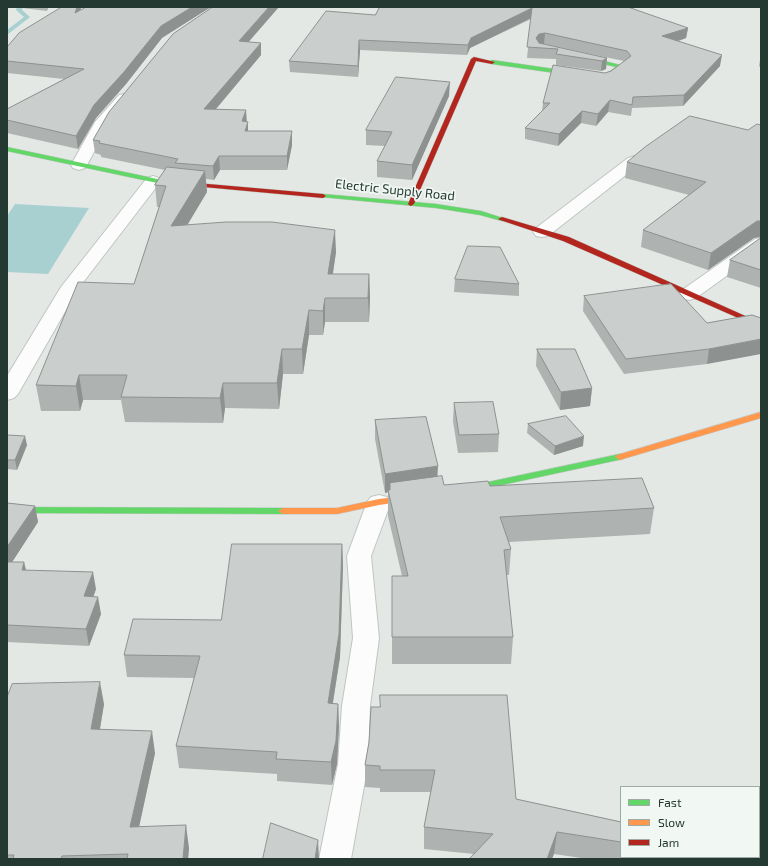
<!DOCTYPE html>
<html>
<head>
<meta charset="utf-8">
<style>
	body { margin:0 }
	#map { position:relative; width:768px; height:866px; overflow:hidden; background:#e3e8e5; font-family:"Exo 2",sans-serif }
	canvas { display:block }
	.frame { position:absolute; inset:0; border:8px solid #233931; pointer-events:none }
	.legend { position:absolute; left:620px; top:786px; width:140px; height:72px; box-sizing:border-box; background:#f1f7f3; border:1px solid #9faba5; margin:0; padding:5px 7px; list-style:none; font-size:12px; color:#233931 }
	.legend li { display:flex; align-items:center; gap:8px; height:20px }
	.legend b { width:20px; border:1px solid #9faba5 }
</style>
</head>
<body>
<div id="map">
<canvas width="768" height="866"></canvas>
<div class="frame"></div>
<ul class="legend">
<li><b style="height:5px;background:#63d668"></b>Fast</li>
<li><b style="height:5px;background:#ff974d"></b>Slow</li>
<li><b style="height:5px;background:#b3261e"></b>Jam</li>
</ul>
</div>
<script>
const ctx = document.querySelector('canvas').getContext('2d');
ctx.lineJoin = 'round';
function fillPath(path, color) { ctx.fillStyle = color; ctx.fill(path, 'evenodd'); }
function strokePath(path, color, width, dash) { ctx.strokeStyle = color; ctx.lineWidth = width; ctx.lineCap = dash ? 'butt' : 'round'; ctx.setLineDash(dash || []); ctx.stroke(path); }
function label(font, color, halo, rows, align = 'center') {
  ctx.font = font + ' "Exo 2",sans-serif'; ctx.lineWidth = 3.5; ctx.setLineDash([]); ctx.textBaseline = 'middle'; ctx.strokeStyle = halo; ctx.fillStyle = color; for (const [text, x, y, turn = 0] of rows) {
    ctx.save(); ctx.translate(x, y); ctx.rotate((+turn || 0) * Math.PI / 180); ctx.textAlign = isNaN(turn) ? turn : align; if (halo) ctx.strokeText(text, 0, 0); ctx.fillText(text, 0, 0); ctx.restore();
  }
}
fillPath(new Path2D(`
	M15 204 89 208 48 274 7 272V216Z`), '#a8d0d1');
fillPath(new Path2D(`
	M17 7H23L22 10 30 17 7 35V30L24 17 16 10Z`), '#a8d0d1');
const street = new Path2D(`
	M124 94 129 95 131 98 109 124 87 165 85 168 79 170 73 168 71 165 95 122 119 95Z
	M634 156 640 158 642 161 640 164 548 236 542 237 536 236 533 232 536 228 628 158Z
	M153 176 159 178 161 181 78 289 18 394 14 398 7 400V376L61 287 147 178Z
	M761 238V251L696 298 689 300 682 298 680 294 682 290 755 239Z
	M379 495 387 497 391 502 371 556 379 638 370 706 368 764 351 859H319L338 764 342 706 353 638 347 556 367 502 371 497Z`);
const fast = new Path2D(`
	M577 54 624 66 604 80 492 64 489 62 492 60 603 76 616 67 575 57 574 56Z
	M7 147 162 180 165 182 162 184 7 151Z
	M323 194 436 204 481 211 506 219 502 221 480 215 436 208 321 197V195Z
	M620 454 625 457 623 459 460 494 455 491 460 488Z
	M7 507 283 508 288 511 283 514 7 513Z`);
const slow = new Path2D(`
	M761 412V418L623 459 620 460 615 457 617 455Z
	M418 494 421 495 423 497 421 499 379 505 337 514H283L278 511 283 508H337L379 499Z`);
const jam = new Path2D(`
	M474 57 495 62 492 64 476 61 414 204 411 206 409 205 408 204 471 59Z
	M162 180 323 194 326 196 323 198 160 183 159 182Z
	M502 217 569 237 761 323V328L563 241 500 220 498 219Z`);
strokePath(street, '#c0c5c2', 2);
strokePath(fast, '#bfc5c2', 1);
strokePath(slow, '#bfc5c2', 1);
strokePath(jam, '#bfc5c2', 1);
fillPath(street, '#fbfcfb');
fillPath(fast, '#63d668');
fillPath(slow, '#ff974d');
fillPath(jam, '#b3261e');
fillPath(new Path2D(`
	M14 7H48V9L47 11Z
	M380 7 688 28 686 38 678 41 720 66 683 106 632 108 631 116 608 112 596 126 581 123 558 146 525 139V128L542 111 543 103 605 73 611 71 624 61 544 44H543L607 58 606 69 601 71 556 65V59L527 58 531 19 470 48 467 55 360 50 358 77 290 72 289 61 375 15Z
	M81 8 80 10 162 38 126 84 96 118 78 149 7 133V109L64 79 7 73V47Z
	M249 42 261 43V55L216 109 248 122V131H292V145L287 170H220L214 180 206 179 207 192 187 225 336 252 333 274H369L370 297 369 322H325L323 335H309L303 374H283L279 409 225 408 223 423 125 422 121 400H83L80 411H41L36 385 134 284 159 207H157L155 185 165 170 101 157V155L95 153 93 140Z
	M761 54V68L759 66Z
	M449 96 412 180 377 177V161L385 146 366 145V130Z
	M690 116 754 238 708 270 641 247 643 230 689 195 625 178 627 162Z
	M761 238V288L727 277 730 260Z
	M455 279 519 284V296L454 292Z
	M584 296 707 323 752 315 707 364 624 374 583 311Z
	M537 349 592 388 590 406 560 410 536 366Z
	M454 403 499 434 498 452 458 453 453 421Z
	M375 420 438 477 444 485 490 486 654 508 650 534 509 542 511 549 509 575H506L513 637 511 664H392V576H402L388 516V492L385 493 375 439Z
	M528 424 583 446 554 455 527 433Z
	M7 435 27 445 17 470 7 469Z
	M7 503 35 506 38 522 12 562H24L26 570 96 589 93 596 101 614 89 646 7 642Z
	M342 544 343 565 340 657 333 703 338 704 339 726 337 764 332 785 277 781V774L179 768 176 746 194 678 127 677 124 655 221 620Z
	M7 697 104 704 100 729 155 753 139 827 189 848 188 859H7Z
	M369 742 516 799 621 822V857H624L623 859H588L554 854H474L424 849V827L431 792H380V788L365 787V765Z`), '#aeb2b0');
fillPath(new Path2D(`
	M77 7H81V8L77 25 75 13Z
	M192 7H211L162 38 126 84 96 118 78 149 76 136 94 105 161 26Z
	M269 7H279L239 53V41Z
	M532 8 531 18 470 48 467 55 468 45 471 38Z
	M688 28 686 38 661 47 662 36Z
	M545 33 544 44 539 45 536 48V38L539 34Z
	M359 40 360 50 358 77V66Z
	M261 43V55L205 122 204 109Z
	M722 55 720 66 683 106 684 95Z
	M607 58 606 69 601 71 602 61Z
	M450 82 449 96 412 180V165Z
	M610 100 608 112 596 126 598 114Z
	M246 110 247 123 242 121Z
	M582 111 581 123 558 146 559 134Z
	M248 122V135L245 131Z
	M292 131V145L287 170V156Z
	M219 156 220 170 214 180 213 166Z
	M205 171 207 192 173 249 171 226Z
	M757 221H761V237L754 238 708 270 711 253Z
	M335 230 336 252 329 297 328 274Z
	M369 274 370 297 369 322 368 298Z
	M325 298V322L323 335V311Z
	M309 310V335L303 374 302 349Z
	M761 339V354L707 364 709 349Z
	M282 349 283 374 279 409 277 383Z
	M79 375 83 400 80 411 76 386Z
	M223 383 225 408 223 423 220 398Z
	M592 388 590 406 560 410 561 392Z
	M25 436 27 445 17 470 15 460Z
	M584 436 583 446 554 455 555 446Z
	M438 466 437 485 388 490V492L385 493V474Z
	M35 506 38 522 7 570V547Z
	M342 544 343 565 340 657 329 726 328 703Z
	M24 562 28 579 22 570Z
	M93 572 96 589 88 613 84 596Z
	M98 597 101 614 89 646 86 629Z
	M100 682 104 704 96 752 91 729Z
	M338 704 339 726 337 764 332 785 331 762Z
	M152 731 155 753 134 850 130 827Z
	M186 825 189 848 188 859H183Z
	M557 832 554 854 552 859H547Z
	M318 840 319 859H315Z`), '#8d9190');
const building = new Path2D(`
	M62 7H77L75 13 86 7H192L161 26 124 72 94 105 76 136 7 120V109L84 69 7 61V47L19 33Z
	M213 7H269L239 41 261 43 204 109 246 110 242 121 248 122 245 131H292L287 156H219L213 166 175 163 178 159 99 143 100 141 93 140 109 112 173 34Z
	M380 7H628L688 28 662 36 722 55 684 95 633 97 632 105 610 100 598 114 582 111 559 134 525 128 550 103H543L553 65 605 73 611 71 631 56 627 51 545 33 539 34 536 38 539 43 607 58 602 61 556 54 558 49 527 47 532 8 471 38 468 45 359 40 358 66 289 61 326 11 375 15Z
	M396 77 450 82 412 165 377 161 392 132 366 130Z
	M690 116 748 130 757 124 761 125V221H757L711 253 643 230 706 182 627 162 645 147Z
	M167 167 205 171 171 226 226 222H272L335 230 328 274H369L368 298H325L323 311 309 310 302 349H282L277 383H223L220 398 121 397 127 375H79L76 386 36 385 78 282 134 284 166 186 155 185Z
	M761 238V270L730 260Z
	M468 246 500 247 519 284 455 279Z
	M671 284 707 323 752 315 761 318V339L709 349 626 359 584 296Z
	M537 349H575L592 388 561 392Z
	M493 402 499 434 459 435 454 403Z
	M566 416 584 436 555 446 528 424Z
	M426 417 438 466 385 474 375 420Z
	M7 435 25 436 15 460H7Z
	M442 476 444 485 488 481 490 486 642 478 654 508 500 517 511 549 504 550 513 637H392V576H408L388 490H390V483Z
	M7 503 35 506 7 547Z
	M232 544H342L339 634 328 703 338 704 336 741 331 762 276 759 277 752 176 746 200 656 124 655 133 619 221 620Z
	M7 562H24L22 570 93 572 84 596 98 597 86 629 7 625Z
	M100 682 91 729 152 731 130 827 186 825 183 859H127L128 854 62 856 61 859H13L14 855H7V697L12 684Z
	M380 695H507L516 799 621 822V842L557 832 547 859H469L493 834 424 827 435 770H380V766L365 765 369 742 371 707H380Z
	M271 823 318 840 315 859H263Z`);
fillPath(building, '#cacfcd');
strokePath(building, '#8d9190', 1);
label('13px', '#233931', '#f1f7f3', [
	["Electric Supply Road",395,190,6]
]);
</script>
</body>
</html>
